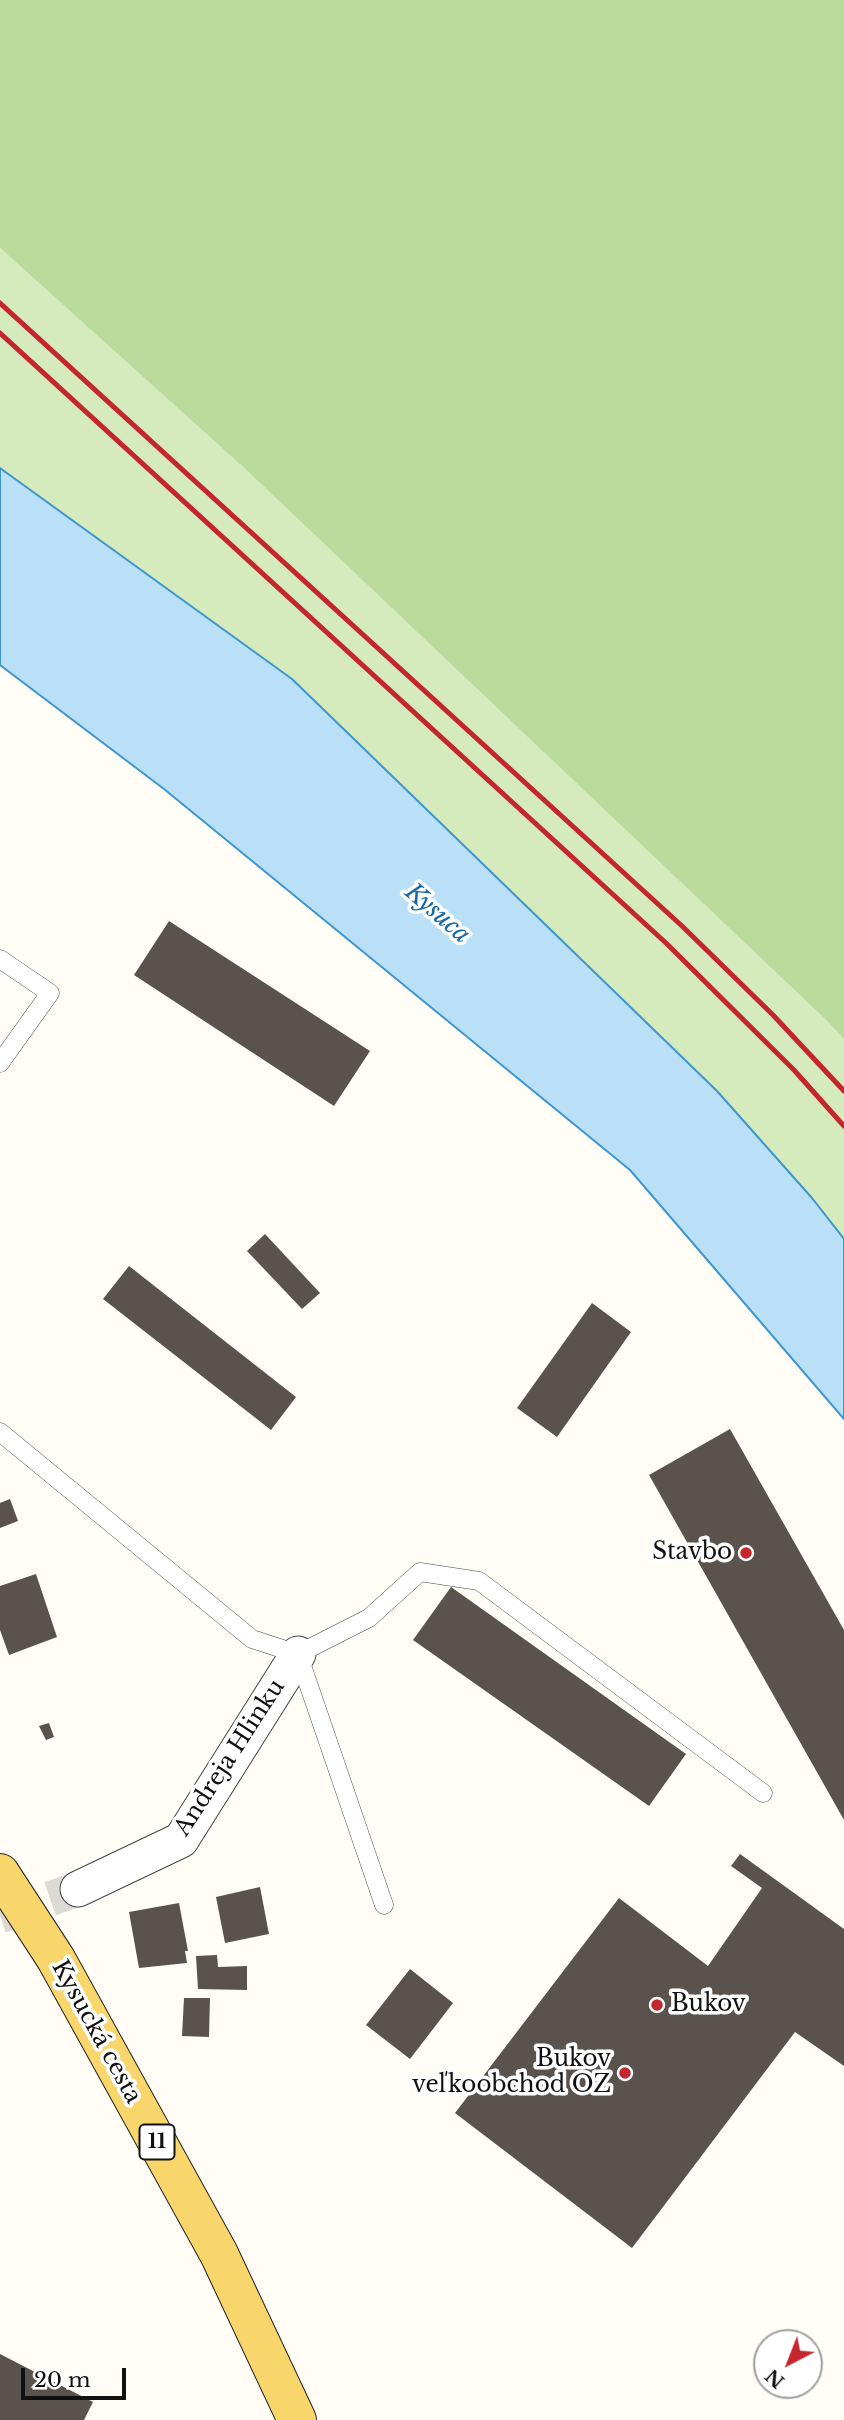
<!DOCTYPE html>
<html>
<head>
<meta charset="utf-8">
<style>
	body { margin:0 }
	#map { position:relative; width:844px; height:2420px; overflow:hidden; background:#fffdf5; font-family:"Libre Baskerville",serif }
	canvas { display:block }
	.north { position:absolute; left:753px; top:2329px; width:70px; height:70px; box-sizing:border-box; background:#fff; border:2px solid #a0a0a0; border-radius:50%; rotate:222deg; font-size:19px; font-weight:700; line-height:28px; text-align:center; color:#111 }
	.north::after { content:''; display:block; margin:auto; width:24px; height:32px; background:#c4262e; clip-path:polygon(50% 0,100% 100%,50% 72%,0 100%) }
	.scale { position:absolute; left:21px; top:2368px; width:105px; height:32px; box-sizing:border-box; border:4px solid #111; border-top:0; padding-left:9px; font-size:21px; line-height:24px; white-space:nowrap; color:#111; -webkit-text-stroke:5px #fff; paint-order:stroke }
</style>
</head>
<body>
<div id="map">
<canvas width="844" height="2420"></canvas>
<div class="north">N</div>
<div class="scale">20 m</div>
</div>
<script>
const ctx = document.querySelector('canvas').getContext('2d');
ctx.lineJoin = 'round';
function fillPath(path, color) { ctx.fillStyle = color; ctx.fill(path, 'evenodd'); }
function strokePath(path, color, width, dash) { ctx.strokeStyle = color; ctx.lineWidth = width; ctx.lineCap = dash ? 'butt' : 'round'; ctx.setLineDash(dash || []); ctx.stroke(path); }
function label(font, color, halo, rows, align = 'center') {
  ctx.font = font + ' "Libre Baskerville",serif'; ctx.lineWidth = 7; ctx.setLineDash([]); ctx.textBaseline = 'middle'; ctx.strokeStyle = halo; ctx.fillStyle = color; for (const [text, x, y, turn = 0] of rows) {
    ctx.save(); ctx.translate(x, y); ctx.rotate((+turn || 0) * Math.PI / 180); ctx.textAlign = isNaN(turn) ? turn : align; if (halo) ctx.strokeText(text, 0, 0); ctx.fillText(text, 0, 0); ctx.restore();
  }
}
fillPath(new Path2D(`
	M0 248 243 467 825 1019 844 1039V1239L812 1198 717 1091 292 679 0 468Z`), '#d5ebbd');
fillPath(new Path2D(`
	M0 0H844V1039L825 1019 243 467 0 248Z`), '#b9dc9c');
const water = new Path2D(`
	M0 468 292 679 717 1091 812 1198 844 1239V1419L630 1170 164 789 0 665Z`);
fillPath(water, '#b9e0f7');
strokePath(water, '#3f96cf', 2);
fillPath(new Path2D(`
	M169 921 370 1051 334 1106 134 975Z
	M265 1234 320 1293 302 1309 247 1251Z
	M129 1266 296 1397 271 1430 103 1299Z
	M592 1303 631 1332 557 1437 517 1408Z
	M730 1429 844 1630V1820L649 1475Z
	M10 1499 18 1521 0 1528V1503Z
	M36 1574 57 1637 9 1655 0 1630V1586Z
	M451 1587 686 1754 649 1806 413 1640Z
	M49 1723 54 1737 46 1740 39 1726Z
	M740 1854 844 1929V2066L795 2032 632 2248 455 2113 619 1898 708 1966 762 1888 731 1866Z
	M260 1887 269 1934 225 1943 216 1897Z
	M179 1903 188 1951H185L187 1963 139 1968 129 1912Z
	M217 1955 218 1967 247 1966V1990L198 1989 196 1956Z
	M410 1969 453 2003 410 2059 366 2025Z
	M184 1998H210L209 2037 182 2036Z
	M0 2354 93 2402 84 2420H0Z`), '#5a524d');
strokePath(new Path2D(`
	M0 1916 78 1889`), '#dbdad3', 35, [35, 18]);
const lane = new Path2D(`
	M0 959 50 993 0 1063
	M0 1432 252 1639 298 1654 369 1618 420 1572 479 1581 763 1793
	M298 1654 384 1905`);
const street = new Path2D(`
	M78 1889 181 1840 298 1654`);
const primary = new Path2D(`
	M0 1873 56 1959 219 2254 297 2420`);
strokePath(lane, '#444', 19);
strokePath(street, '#444', 37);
strokePath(primary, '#222', 40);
strokePath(lane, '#fff', 18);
strokePath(street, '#fff', 35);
strokePath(primary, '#f9d66b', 38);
strokePath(new Path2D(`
	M0 303 682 926 773 1015 844 1091
	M0 333 666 943 794 1070 844 1126`), '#c4262e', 5);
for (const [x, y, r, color] of [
	[746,1553,7,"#c4262e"],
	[657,2005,7,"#c4262e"],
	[625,2073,7,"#c4262e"]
]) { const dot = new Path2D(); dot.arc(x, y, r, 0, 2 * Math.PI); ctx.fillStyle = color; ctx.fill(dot); strokePath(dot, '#fff', 2.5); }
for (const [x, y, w] of [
	[157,2142,35]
]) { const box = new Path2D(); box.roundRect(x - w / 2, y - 17.5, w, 35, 5); ctx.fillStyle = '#fff'; ctx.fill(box); strokePath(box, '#111', 2); }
label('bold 21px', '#111', null, [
	["11",157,2142]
]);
label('23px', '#111', '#fff', [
	["Stavbo",732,1553],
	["Bukov",671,2005,"left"],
	["Bukov",611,2060],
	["veľkoobchod OZ",611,2086]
], 'right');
label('23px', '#111', '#fff', [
	["Andreja Hlinku",230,1758,-57],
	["Kysucká cesta",96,2032,61]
]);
label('italic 24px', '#1768a6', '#fff', [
	["Kysuca",437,914,41]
]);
</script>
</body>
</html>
